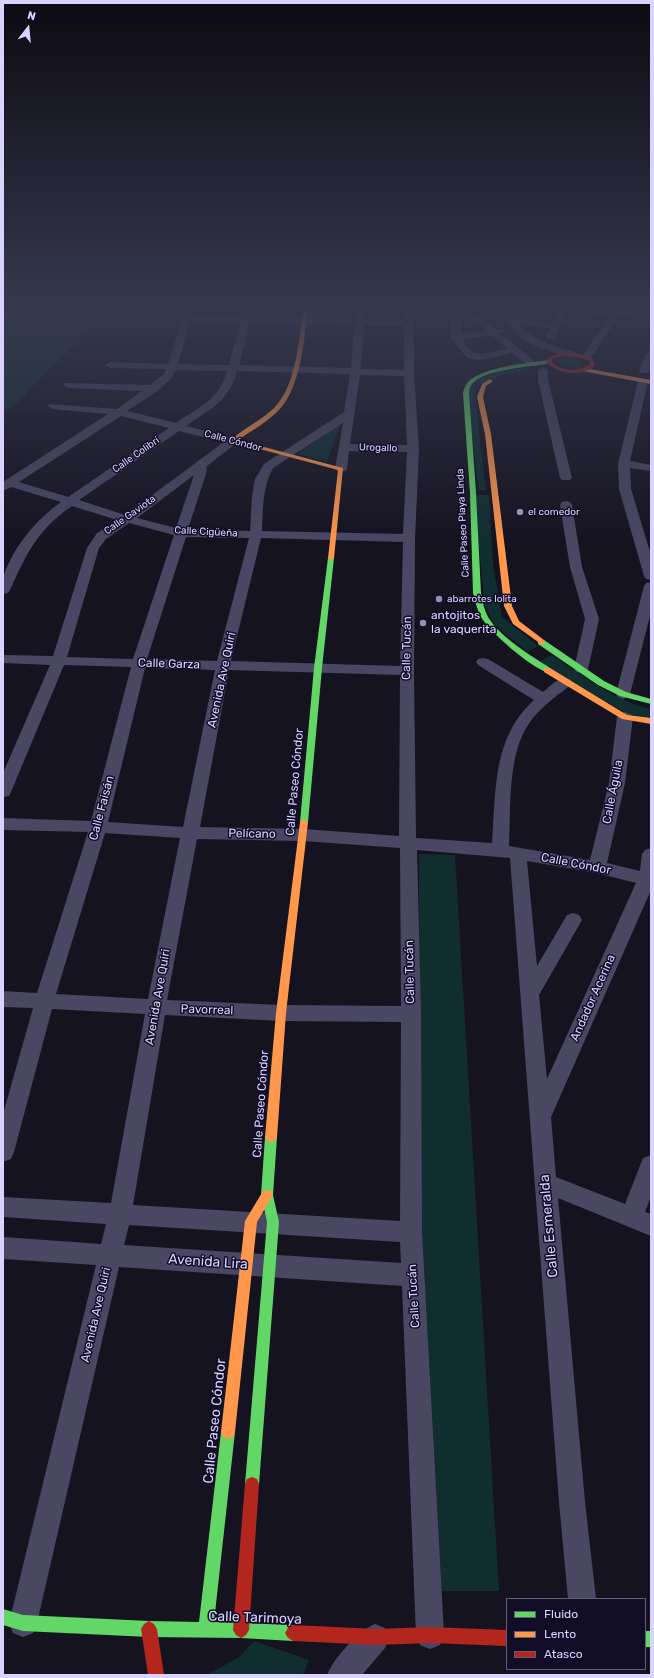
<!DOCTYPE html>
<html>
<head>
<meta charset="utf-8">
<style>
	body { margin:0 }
	#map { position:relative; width:654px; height:1678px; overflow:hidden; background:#161321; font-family:Rubik,sans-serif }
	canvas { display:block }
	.frame { position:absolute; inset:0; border:4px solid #dad3ff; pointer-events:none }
	.legend { position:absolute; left:506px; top:1598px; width:140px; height:72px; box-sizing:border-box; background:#120d27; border:1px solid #625c7d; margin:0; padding:5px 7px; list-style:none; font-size:12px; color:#dad3ff }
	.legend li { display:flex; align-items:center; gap:8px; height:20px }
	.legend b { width:20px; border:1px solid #625c7d }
	.north { position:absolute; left:8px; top:8px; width:40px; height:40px; -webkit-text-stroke:3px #120d27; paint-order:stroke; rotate:16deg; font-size:11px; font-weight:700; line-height:16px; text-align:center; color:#dad3ff }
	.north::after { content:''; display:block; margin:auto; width:14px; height:18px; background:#dad3ff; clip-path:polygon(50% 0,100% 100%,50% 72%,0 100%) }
</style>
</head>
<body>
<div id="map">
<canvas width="654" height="1678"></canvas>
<div class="frame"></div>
<ul class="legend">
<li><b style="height:5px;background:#63d668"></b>Fluido</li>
<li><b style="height:5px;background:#ff974d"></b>Lento</li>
<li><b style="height:5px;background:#b3261e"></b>Atasco</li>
</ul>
<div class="north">N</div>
</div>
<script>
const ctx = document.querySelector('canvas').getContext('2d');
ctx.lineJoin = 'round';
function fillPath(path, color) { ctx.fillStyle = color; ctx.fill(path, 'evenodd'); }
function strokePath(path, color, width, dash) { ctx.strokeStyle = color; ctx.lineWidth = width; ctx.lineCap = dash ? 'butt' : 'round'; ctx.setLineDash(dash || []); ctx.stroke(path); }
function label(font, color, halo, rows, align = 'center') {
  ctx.font = font + ' Rubik,sans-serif'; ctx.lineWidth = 3; ctx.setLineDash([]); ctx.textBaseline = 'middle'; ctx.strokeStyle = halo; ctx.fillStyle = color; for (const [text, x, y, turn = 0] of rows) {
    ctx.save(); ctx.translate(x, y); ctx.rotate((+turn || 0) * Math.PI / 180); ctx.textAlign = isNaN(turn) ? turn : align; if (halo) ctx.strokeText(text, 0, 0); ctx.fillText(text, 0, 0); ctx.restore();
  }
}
fillPath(new Path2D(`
	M10 309H137L135 312 109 311 27 392C21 401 11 407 3 415V316Z
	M565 357 577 358 583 363 581 366C571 369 565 367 556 362L557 360Z
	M540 366 523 371 504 374 475 386 480 442 486 490H479L467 394 475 380 499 372Z
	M341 422 327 462 298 454Z
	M474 495H489L493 564 502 617 538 646 528 652 495 625 485 606Z
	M551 655C583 675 614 701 651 709V719L634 718 539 662Z
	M419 854 455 855 499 1591H421Z
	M254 1641 309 1660 303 1675H206L238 1658Z`), '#102e30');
strokePath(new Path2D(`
	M3 324 16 309`), '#061945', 2.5);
fillPath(new Path2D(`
	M3 309H12L6 315 3 316Z
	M185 309H193L192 315 242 316 245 309H253L252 317 355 319 356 309H364V319L404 320 405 309H414V373L419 449 415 538 414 671 416 838 492 843C496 791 492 738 534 700L478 665 476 662 478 659 483 658 488 659 543 692C551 685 559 676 570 679L572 682C568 688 562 692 556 696 547 704 537 712 530 722 507 753 511 809 509 846L590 860 609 783 617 717 620 714 625 712 630 714 633 717 625 783 607 863 640 871 642 854 645 850 651 848V890L551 1117 556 1177 625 1204 643 1158 651 1155V1196L645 1212 651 1214V1236L558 1198 585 1502 596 1599H568L559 1502 510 858 417 850 421 1014 422 1232 444 1635 440 1645 430 1649 420 1645 416 1635 402 1286 119 1267 37 1623 33 1633 23 1637 13 1633 9 1623 96 1265 3 1259V1237L101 1244 106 1224 3 1217V1197L111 1203 145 1014 52 1009 14 1152 11 1159 3 1162V1114L33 1008 3 1007V991L37 993 88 832 3 830V818L91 821 131 667 64 665 11 792 9 796 3 797V773L50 665 3 663V655L53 656 87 548 97 533 117 520 72 506C37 530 27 553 10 590L8 593 3 594C3 588 2 581 4 575 14 546 36 520 61 502L11 487 3 491V482L108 414 53 409 48 406 49 404 117 409 142 391 69 388 65 387 64 385 65 383 150 385 164 374 166 369 110 368 105 365 110 362 168 364ZM190 321 241 322 229 365 178 364ZM250 322 354 325 351 368 239 365ZM364 325 404 326V370L361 369ZM176 370 227 371C219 400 199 407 176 423L127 411C144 399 167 388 176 370ZM237 371 350 374 344 412 264 464 255 479 252 496 250 531 188 529 206 474 207 466 239 441 237 439 186 426C210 409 229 402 237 371ZM360 375 404 376 407 445 350 444ZM121 416 169 428 68 497 19 482ZM343 423 335 469 337 471H345L347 469 349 451 407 452 403 534 262 531C263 509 262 488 273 468ZM179 431 224 442 125 515 79 500ZM194 475 176 528 137 518ZM129 523 174 535 133 659 67 657 99 548 106 539ZM186 537 249 538 217 661 147 659ZM261 538 403 542 400 666 231 661ZM145 668 215 670 183 827 108 822ZM229 670 400 675 399 836 303 829 200 827ZM105 833 180 838 148 999 56 994ZM197 839 303 841 400 848 401 1006 281 1005 167 1000ZM527 861 597 873 636 883 547 1079 539 995 582 920 579 915 573 913 567 915 537 966ZM165 1015 281 1021 401 1022 400 1221 133 1205ZM129 1225 400 1242 401 1263 124 1245Z
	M499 309H508L516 319 519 318 553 323 560 309H568L554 339H548L546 337 550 328 518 324C532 340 556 347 575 352L577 354 572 357C552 352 527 346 513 330 508 324 504 316 499 309Z
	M578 309H617L651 314V320L619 316 590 359 587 360 582 357 610 315 582 312Z
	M459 313 482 317 496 329H504L506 331 501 334 538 364 537 366H529L512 353 481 360 467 358 451 338V318ZM461 319 476 321 486 330 461 334ZM492 335 507 349 481 354 473 353 462 340Z
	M651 351C651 359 652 366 648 373H640L639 371 646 354Z
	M543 367 548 370V380L572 478 570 480H562L560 478 538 380V370Z
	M643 378 648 381 630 461 651 465V471L630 468 631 489 651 555V580L646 579 644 576 619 489 618 464 638 381Z
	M566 501 570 502 572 505 582 567 599 619 588 669 586 672 581 673 576 672 574 669 585 619 570 567 560 505 562 502Z
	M651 582V612L630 694 628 697 623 699 618 697 616 694 644 586 646 583Z
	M375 1624 385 1628 389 1638 385 1648 362 1675H327C334 1658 358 1631 375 1624Z`), '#494762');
fillPath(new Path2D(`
	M549 360 551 361V363C532 367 484 369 472 384 470 387 469 390 469 393L476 493 481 593C482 601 484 609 488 617 502 639 529 654 550 668L551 670 547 672C531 668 490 632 481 617 477 609 475 601 473 593L470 493 463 393C464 389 465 385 468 382 482 367 529 363 549 360Z
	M331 556 334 558 322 668 308 822 304 825 300 822 314 668 328 558Z
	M538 640H544L604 681 626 692 651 699V704L620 696 598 685 538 644Z
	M271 1132 275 1133 277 1137 273 1195 279 1222 259 1484 257 1489 252 1491 247 1489 245 1484 267 1222 261 1195 265 1137 267 1133Z
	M228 1425 233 1427 235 1432 214 1622 293 1625 298 1628 301 1633 298 1638 293 1641 241 1638 149 1637 23 1631 3 1625V1609L23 1615 149 1621 199 1622 221 1432 223 1427Z
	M645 1631H651V1647H645Z`), '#63d668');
fillPath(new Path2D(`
	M304 309H308C304 340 301 388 278 411 266 423 251 431 238 440L343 468 334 558 331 560 328 558 338 470 230 441C243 428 261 421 274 408 297 385 298 339 304 309Z
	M584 368 651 380V384L582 371V369Z
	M490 379 493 381 486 386 483 397 491 434 512 606 519 621 544 640V644H541L513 624 504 606 485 434 477 397 482 384Z
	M544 668H550L627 715 651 718V724L622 719 544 672Z
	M304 819 308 822 286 1013 277 1137 275 1141 271 1142 267 1141 265 1137 276 1013 300 822Z
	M267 1190 271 1191 273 1195 257 1222 235 1432 233 1437 228 1439 223 1437 221 1432 245 1221 263 1191Z`), '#ff974d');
fillPath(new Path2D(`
	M563 352 578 353 593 359 595 366C581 377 558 375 546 362L548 357ZM563 356 577 357 589 361V365C576 372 563 372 552 362V359Z
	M252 1477 257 1479 259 1484 249 1630 246 1635 241 1638 236 1635 233 1630 245 1484 247 1479Z
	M149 1621 154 1624 157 1629 164 1675H148L141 1629 144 1624Z
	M293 1625 376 1629 430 1627 507 1630V1646L430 1643 376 1645 293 1641 288 1638 285 1633 288 1628Z`), '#b3261e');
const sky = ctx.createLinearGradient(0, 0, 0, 544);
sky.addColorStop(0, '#0c0a12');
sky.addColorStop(0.57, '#36394e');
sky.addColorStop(1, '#36394e00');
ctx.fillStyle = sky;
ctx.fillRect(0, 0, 654, 544);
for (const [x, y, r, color] of [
	[520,512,4,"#9590b1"],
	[439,599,4,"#9590b1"],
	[423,623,4,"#9590b1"]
]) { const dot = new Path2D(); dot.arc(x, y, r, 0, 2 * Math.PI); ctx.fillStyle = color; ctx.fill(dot); strokePath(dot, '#120d27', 1.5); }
label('10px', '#dad3ff', '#120d27', [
	["Calle Cóndor",233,441,15],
	["Urogallo",378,448,2],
	["Calle Colibrí",136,455,-35],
	["Calle Gaviota",130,515,-35],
	["Calle Paseo Playa Linda",463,523,-93],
	["Calle Cigüeña",206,532,3]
]);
label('10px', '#dad3ff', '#120d27', [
	["el comedor",528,512],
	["abarrotes lolita",447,599]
], 'left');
label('12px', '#dad3ff', '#120d27', [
	["antojitos",431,616],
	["la vaquerita",431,630]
], 'left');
label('12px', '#dad3ff', '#120d27', [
	["Calle Tucán",407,648,-89],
	["Calle Garza",169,664,2],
	["Avenida Ave Quiri",222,680,-78],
	["Calle Paseo Cóndor",295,782,-85],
	["Calle Águila",613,792,-79],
	["Calle Faisán",102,808,-75],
	["Pelícano",252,834,1],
	["Calle Cóndor",576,864,11],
	["Calle Tucán",410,972,-91],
	["Avenida Ave Quiri",158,997,-80],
	["Andador Acerina",593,998,-66],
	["Pavorreal",207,1010,2],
	["Calle Paseo Cóndor",261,1104,-86],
	["Calle Tucán",414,1296,-93],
	["Avenida Ave Quiri",96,1315,-77]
]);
label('14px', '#dad3ff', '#120d27', [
	["Calle Esmeralda",549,1226,-95],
	["Avenida Lira",208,1262,4],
	["Calle Paseo Cóndor",215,1421,-84],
	["Calle Tarimoya",255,1618,2]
]);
</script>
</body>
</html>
